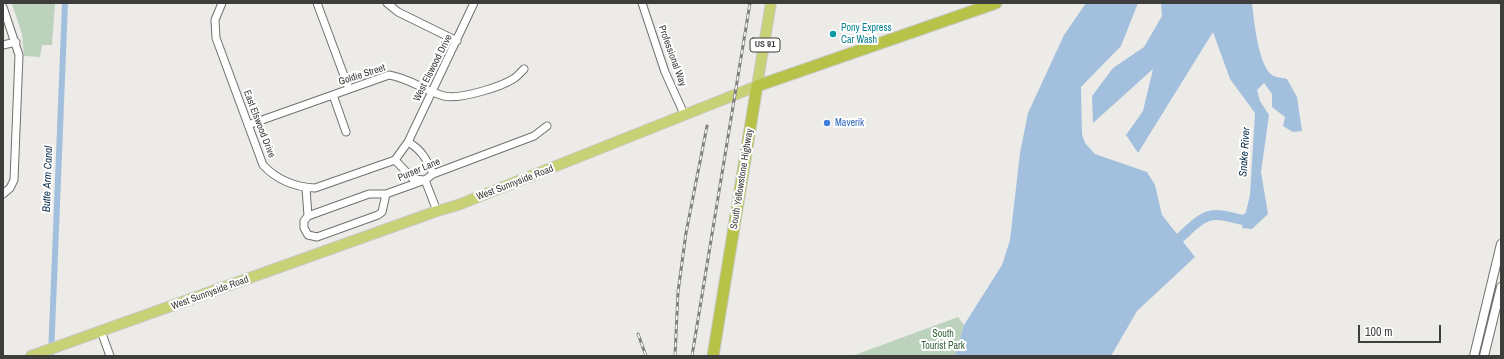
<!DOCTYPE html>
<html>
<head>
<meta charset="utf-8">
<style>
	body { margin:0 }
	#map { position:relative; width:1504px; height:359px; overflow:hidden; background:#edebe8; font-family:"Archivo Narrow",sans-serif }
	canvas { display:block }
	.frame { position:absolute; inset:0; border:4px solid #3d3d3b; pointer-events:none }
	.scale { position:absolute; left:1358px; top:325px; width:83px; height:18px; box-sizing:border-box; border:2px solid #3d3d3b; border-top:0; padding-left:5px; font-size:12px; line-height:14px; white-space:nowrap; color:#3d3d3b; -webkit-text-stroke:3px #fff; paint-order:stroke }
</style>
</head>
<body>
<div id="map">
<canvas width="1504" height="359"></canvas>
<div class="frame"></div>
<div class="scale">100 m</div>
</div>
<script>
const ctx = document.querySelector('canvas').getContext('2d');
ctx.lineJoin = 'round';
function fillPath(path, color) { ctx.fillStyle = color; ctx.fill(path, 'evenodd'); }
function strokePath(path, color, width, dash) { ctx.strokeStyle = color; ctx.lineWidth = width; ctx.lineCap = dash ? 'butt' : 'round'; ctx.setLineDash(dash || []); ctx.stroke(path); }
function label(font, color, halo, rows, align = 'center') {
  ctx.font = font + ' "Archivo Narrow",sans-serif'; ctx.lineWidth = 4; ctx.setLineDash([]); ctx.textBaseline = 'middle'; ctx.strokeStyle = halo; ctx.fillStyle = color; for (const [text, x, y, turn = 0] of rows) {
    ctx.save(); ctx.translate(x, y); ctx.rotate((+turn || 0) * Math.PI / 180); ctx.textAlign = isNaN(turn) ? turn : align; if (halo) ctx.strokeText(text, 0, 0); ctx.fillText(text, 0, 0); ctx.restore();
  }
}
fillPath(new Path2D(`
	M14 3H55L52 45H42L40 57 24 56 22 34 12 4Z
	M958 317 964 325 955 356H852Z`), '#bcd2bd');
fillPath(new Path2D(`
	M1086 3H1138L1121 46 1081 87 1082 134 1085 143 1095 154 1147 172 1155 185 1162 215 1195 257 1137 311 1111 356H955L964 325 1002 265 1010 240 1020 153 1028 113 1064 35Z
	M1161 3H1252C1254 20 1258 65 1272 75 1275 77 1282 78 1287 79L1297 97 1302 131 1293 132 1283 126 1285 117 1272 107V94L1264 83 1257 90 1260 101 1269 115 1261 172 1268 214 1252 229 1242 228 1250 195 1255 113 1230 79 1213 32 1138 153 1126 135 1143 111 1153 69 1093 123 1092 96 1113 68 1144 47 1162 16Z`), '#a2c0dd');
strokePath(new Path2D(`
	M51 356 65 3`), '#a2c0dd', 6);
strokePath(new Path2D(`
	M1169 246C1185 237 1198 214 1217 215 1226 215 1236 219 1244 220L1255 214`), '#a2c0dd', 10);
const minor = new Path2D(`
	M222 3 215 20 216 38 263 165C277 180 294 187 315 188L395 160 408 142 474 3
	M317 3 349 89
	M387 3 398 12 457 41
	M642 3 665 72 684 114
	M3 7 19 55 14 180 10 188 3 194
	M3 45 16 42
	M333 95 346 132
	M248 125 389 75C409 78 425 91 444 96 458 100 501 87 513 79 517 77 521 72 524 69
	M408 142C422 150 427 160 433 174
	M395 160 413 179 425 180 437 211
	M306 188 308 216
	M308 216 369 194H386L425 180 433 174 534 136 547 126
	M308 216 304 221V228L308 235 317 237 378 215 382 212 386 194
	M101 331 110 356`);
const tertiary = new Path2D(`
	M1474 356 1501 244
	M1484 356 1501 287`);
const primary = new Path2D(`
	M31 356 437 211 458 205 757 86 771 3`);
const trunk = new Path2D(`
	M713 356 757 86 996 3`);
strokePath(minor, '#71706d', 9);
strokePath(tertiary, '#71706d', 10);
strokePath(primary, '#c9c9c8', 12);
strokePath(trunk, '#c9c9c8', 13);
strokePath(minor, '#fff', 7);
strokePath(tertiary, '#fff', 8);
strokePath(primary, '#c9d176', 10);
strokePath(trunk, '#b7c248', 11);
const rail = new Path2D(`
	M638 334 646 356
	M675 356 678 292 686 233 707 126
	M692 356 750 3`);
strokePath(rail, '#81807e', 3);
strokePath(rail, '#fff', 1.5, [4.5]);
for (const [x, y, r, color] of [
	[833,34,4,"#0f9aa8"],
	[827,123,4,"#3f7fe0"]
]) { const dot = new Path2D(); dot.arc(x, y, r, 0, 2 * Math.PI); ctx.fillStyle = color; ctx.fill(dot); strokePath(dot, '#fff', 1.5); }
for (const [x, y, w] of [
	[765,45,30]
]) { const box = new Path2D(); box.roundRect(x - w / 2, y - 7, w, 14, 3); ctx.fillStyle = '#fff'; ctx.fill(box); strokePath(box, '#3d3d3b', 1); }
label('bold 9px', '#3d3d3b', null, [
	["US 91",765,45]
]);
label('10px', '#0d838f', '#fff', [
	["Pony Express",841,28],
	["Car Wash",841,40]
], 'left');
label('10px', '#3d3d3b', '#fff', [
	["Professional Way",672,56,70],
	["West Elswood Drive",433,68,-63],
	["Goldie Street",362,75,-18],
	["East Elswood Drive",259,124,69],
	["Purser Lane",419,170,-23],
	["South Yellowstone Highway",742,179,-81],
	["West Sunnyside Road",515,183,-21],
	["West Sunnyside Road",210,293,-20]
]);
label('10px', '#366cbe', '#fff', [
	["Maverik",835,123]
], 'left');
label('10px', '#35633a', '#fff', [
	["South",943,334],
	["Tourist Park",943,346]
]);
label('italic 11px', '#092c49', '#fff', [
	["Snake River",1245,152,-86],
	["Butte Arm Canal",48,179,-88]
]);
</script>
</body>
</html>
